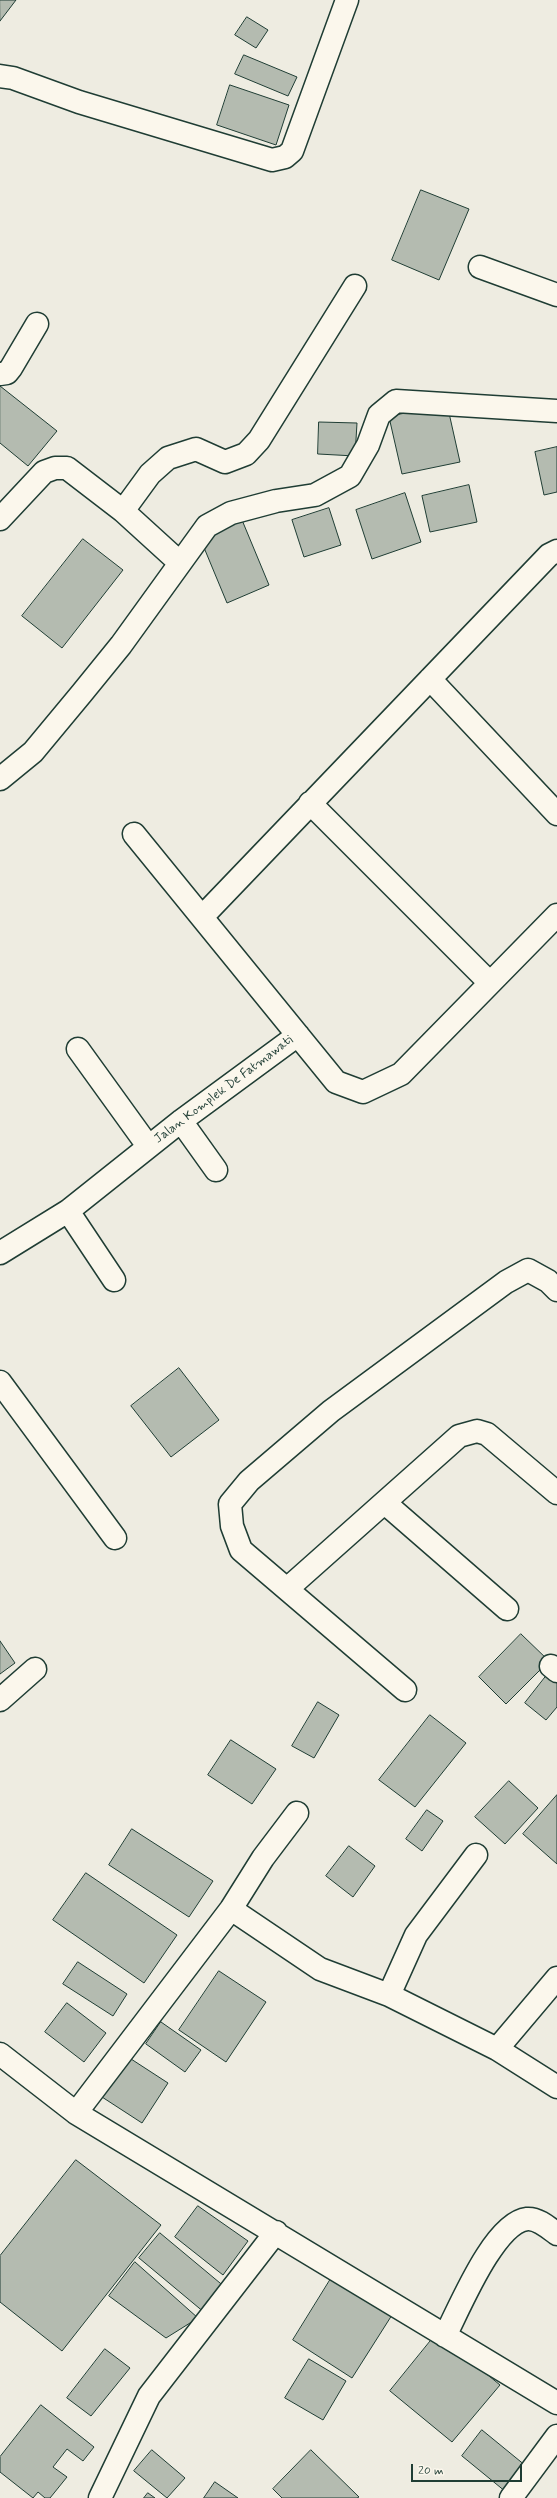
<!DOCTYPE html>
<html>
<head>
<meta charset="utf-8">
<style>
	body { margin:0 }
	#map { position:relative; width:557px; height:2498px; overflow:hidden; background:#eeece1; font-family:Mynerve,sans-serif }
	canvas { display:block }
	.scale { position:absolute; left:411px; top:2464px; width:111px; height:18px; box-sizing:border-box; border:2px solid #1f3d34; border-top:0; padding-left:5px; font-size:12px; line-height:14px; white-space:nowrap; color:#1f3d34; -webkit-text-stroke:3px #fbf7ec; paint-order:stroke }
</style>
</head>
<body>
<div id="map">
<canvas width="557" height="2498"></canvas>
<div class="scale">20 m</div>
</div>
<script>
const ctx = document.querySelector('canvas').getContext('2d');
ctx.lineJoin = 'round';
function fillPath(path, color) { ctx.fillStyle = color; ctx.fill(path, 'evenodd'); }
function strokePath(path, color, width, dash) { ctx.strokeStyle = color; ctx.lineWidth = width; ctx.lineCap = dash ? 'butt' : 'round'; ctx.setLineDash(dash || []); ctx.stroke(path); }
function label(font, color, halo, rows, align = 'center') {
  ctx.font = font + ' Mynerve,sans-serif'; ctx.lineWidth = 4; ctx.setLineDash([]); ctx.textBaseline = 'middle'; ctx.strokeStyle = halo; ctx.fillStyle = color; for (const [text, x, y, turn = 0] of rows) {
    ctx.save(); ctx.translate(x, y); ctx.rotate((+turn || 0) * Math.PI / 180); ctx.textAlign = isNaN(turn) ? turn : align; if (halo) ctx.strokeText(text, 0, 0); ctx.fillText(text, 0, 0); ctx.restore();
  }
}
const building = new Path2D(`
	M0 0H16L0 21Z
	M247 17 268 30 256 48 235 35Z
	M244 55 297 77 288 96 235 74Z
	M230 85 289 105 276 145 217 125Z
	M421 190 469 209 439 280 392 260Z
	M0 386 57 431 28 466 0 443Z
	M447 404 460 462 402 474 389 417Z
	M319 422 357 423 355 456 318 454Z
	M557 447V492L544 495 535 452Z
	M469 485 477 522 430 532 422 496Z
	M405 493 421 542 372 559 356 510Z
	M329 508 341 545 304 557 292 520Z
	M242 520 269 585 227 603 200 538Z
	M83 539 123 570 62 648 22 616Z
	M179 1368 219 1420 171 1457 131 1406Z
	M521 1634 549 1661 506 1704 479 1677Z
	M0 1641 15 1663 0 1674Z
	M547 1675 557 1683V1707L546 1720 525 1703Z
	M318 1702 339 1715 314 1758 292 1746Z
	M430 1715 466 1743 415 1807 379 1780Z
	M231 1740 276 1769 252 1804 208 1775Z
	M509 1781 538 1808 505 1844 475 1817Z
	M557 1795V1864L523 1834Z
	M427 1810 443 1821 422 1851 406 1839Z
	M132 1829 213 1881 189 1917 109 1865Z
	M349 1846 375 1866 353 1897 326 1876Z
	M86 1873 177 1935 144 1983 53 1920Z
	M78 1962 127 1994 113 2016 63 1984Z
	M219 1971 266 2002 226 2062 179 2030Z
	M67 2003 106 2033 84 2062 45 2032Z
	M161 2022 201 2050 185 2072 146 2044Z
	M128 2057 168 2083 142 2123 102 2097Z
	M76 2160 161 2225 62 2351 0 2302V2256Z
	M198 2206 248 2241 223 2275 175 2237Z
	M160 2233 226 2288 205 2313 139 2258Z
	M135 2262 198 2318 166 2338 109 2296Z
	M332 2277 392 2315 352 2378 293 2340Z
	M437 2333 500 2385 452 2442 390 2391Z
	M105 2349 130 2368 91 2416 67 2398Z
	M309 2359 346 2381 323 2420 285 2398Z
	M41 2405 94 2447 83 2461 67 2449 53 2467 67 2477 50 2498H45L38 2492 33 2498 0 2472V2457Z
	M482 2430 526 2466 506 2492 462 2456Z
	M152 2450 185 2478 167 2498 134 2471Z
	M311 2450 359 2497 357 2498H282L273 2489Z
	M215 2482 238 2498H204Z
	M148 2493 155 2498H144Z`);
fillPath(building, '#b4bbb0');
strokePath(building, '#1f3d34', 1);
const street = new Path2D(`
	M0 76 13 78 79 102 272 160 285 157 292 151 347 0
	M480 267 557 295
	M0 374 7 373 11 368 37 324
	M123 511 150 474 168 458 196 449 225 462 246 454 259 440 355 286
	M0 519 44 472 55 468H67L123 511 179 562
	M430 679 557 814
	M0 779 33 752 82 693 121 645 207 526 231 513 276 501 315 495 350 476 368 445 379 415 396 401 557 411
	M310 803 490 983
	M134 834 336 1082 363 1092 401 1074 557 915
	M202 917 549 555 557 551
	M78 1049 148 1146
	M181 1121 216 1170
	M68 1211 114 1280
	M0 1253 68 1211 181 1121 298 1035
	M0 1382 115 1538
	M385 1503 507 1609
	M287 1589 459 1436 477 1431 487 1434 557 1493
	M551 1666 557 1671
	M405 1690 241 1550 232 1526 230 1504 249 1481 331 1411 506 1282 528 1270 548 1281 557 1290
	M0 1700 35 1669
	M231 1909 320 1969 389 1995 497 2049 557 2087
	M389 1995 416 1935 476 1855
	M497 2049 557 1978
	M0 2054 76 2113 557 2403
	M76 2113 231 1909 263 1858 297 1813
	M445 2336C460 2307 494 2223 527 2219 538 2218 549 2228 557 2234
	M100 2498 149 2396 276 2232
	M511 2498 557 2436`);
strokePath(street, '#1f3d34', 25);
strokePath(street, '#fbf7ec', 22);
label('13px', '#1f3d34', '#fbf7ec', [
	["Jalan Komplek De Fatmawati",224,1090,-37]
]);
</script>
</body>
</html>
